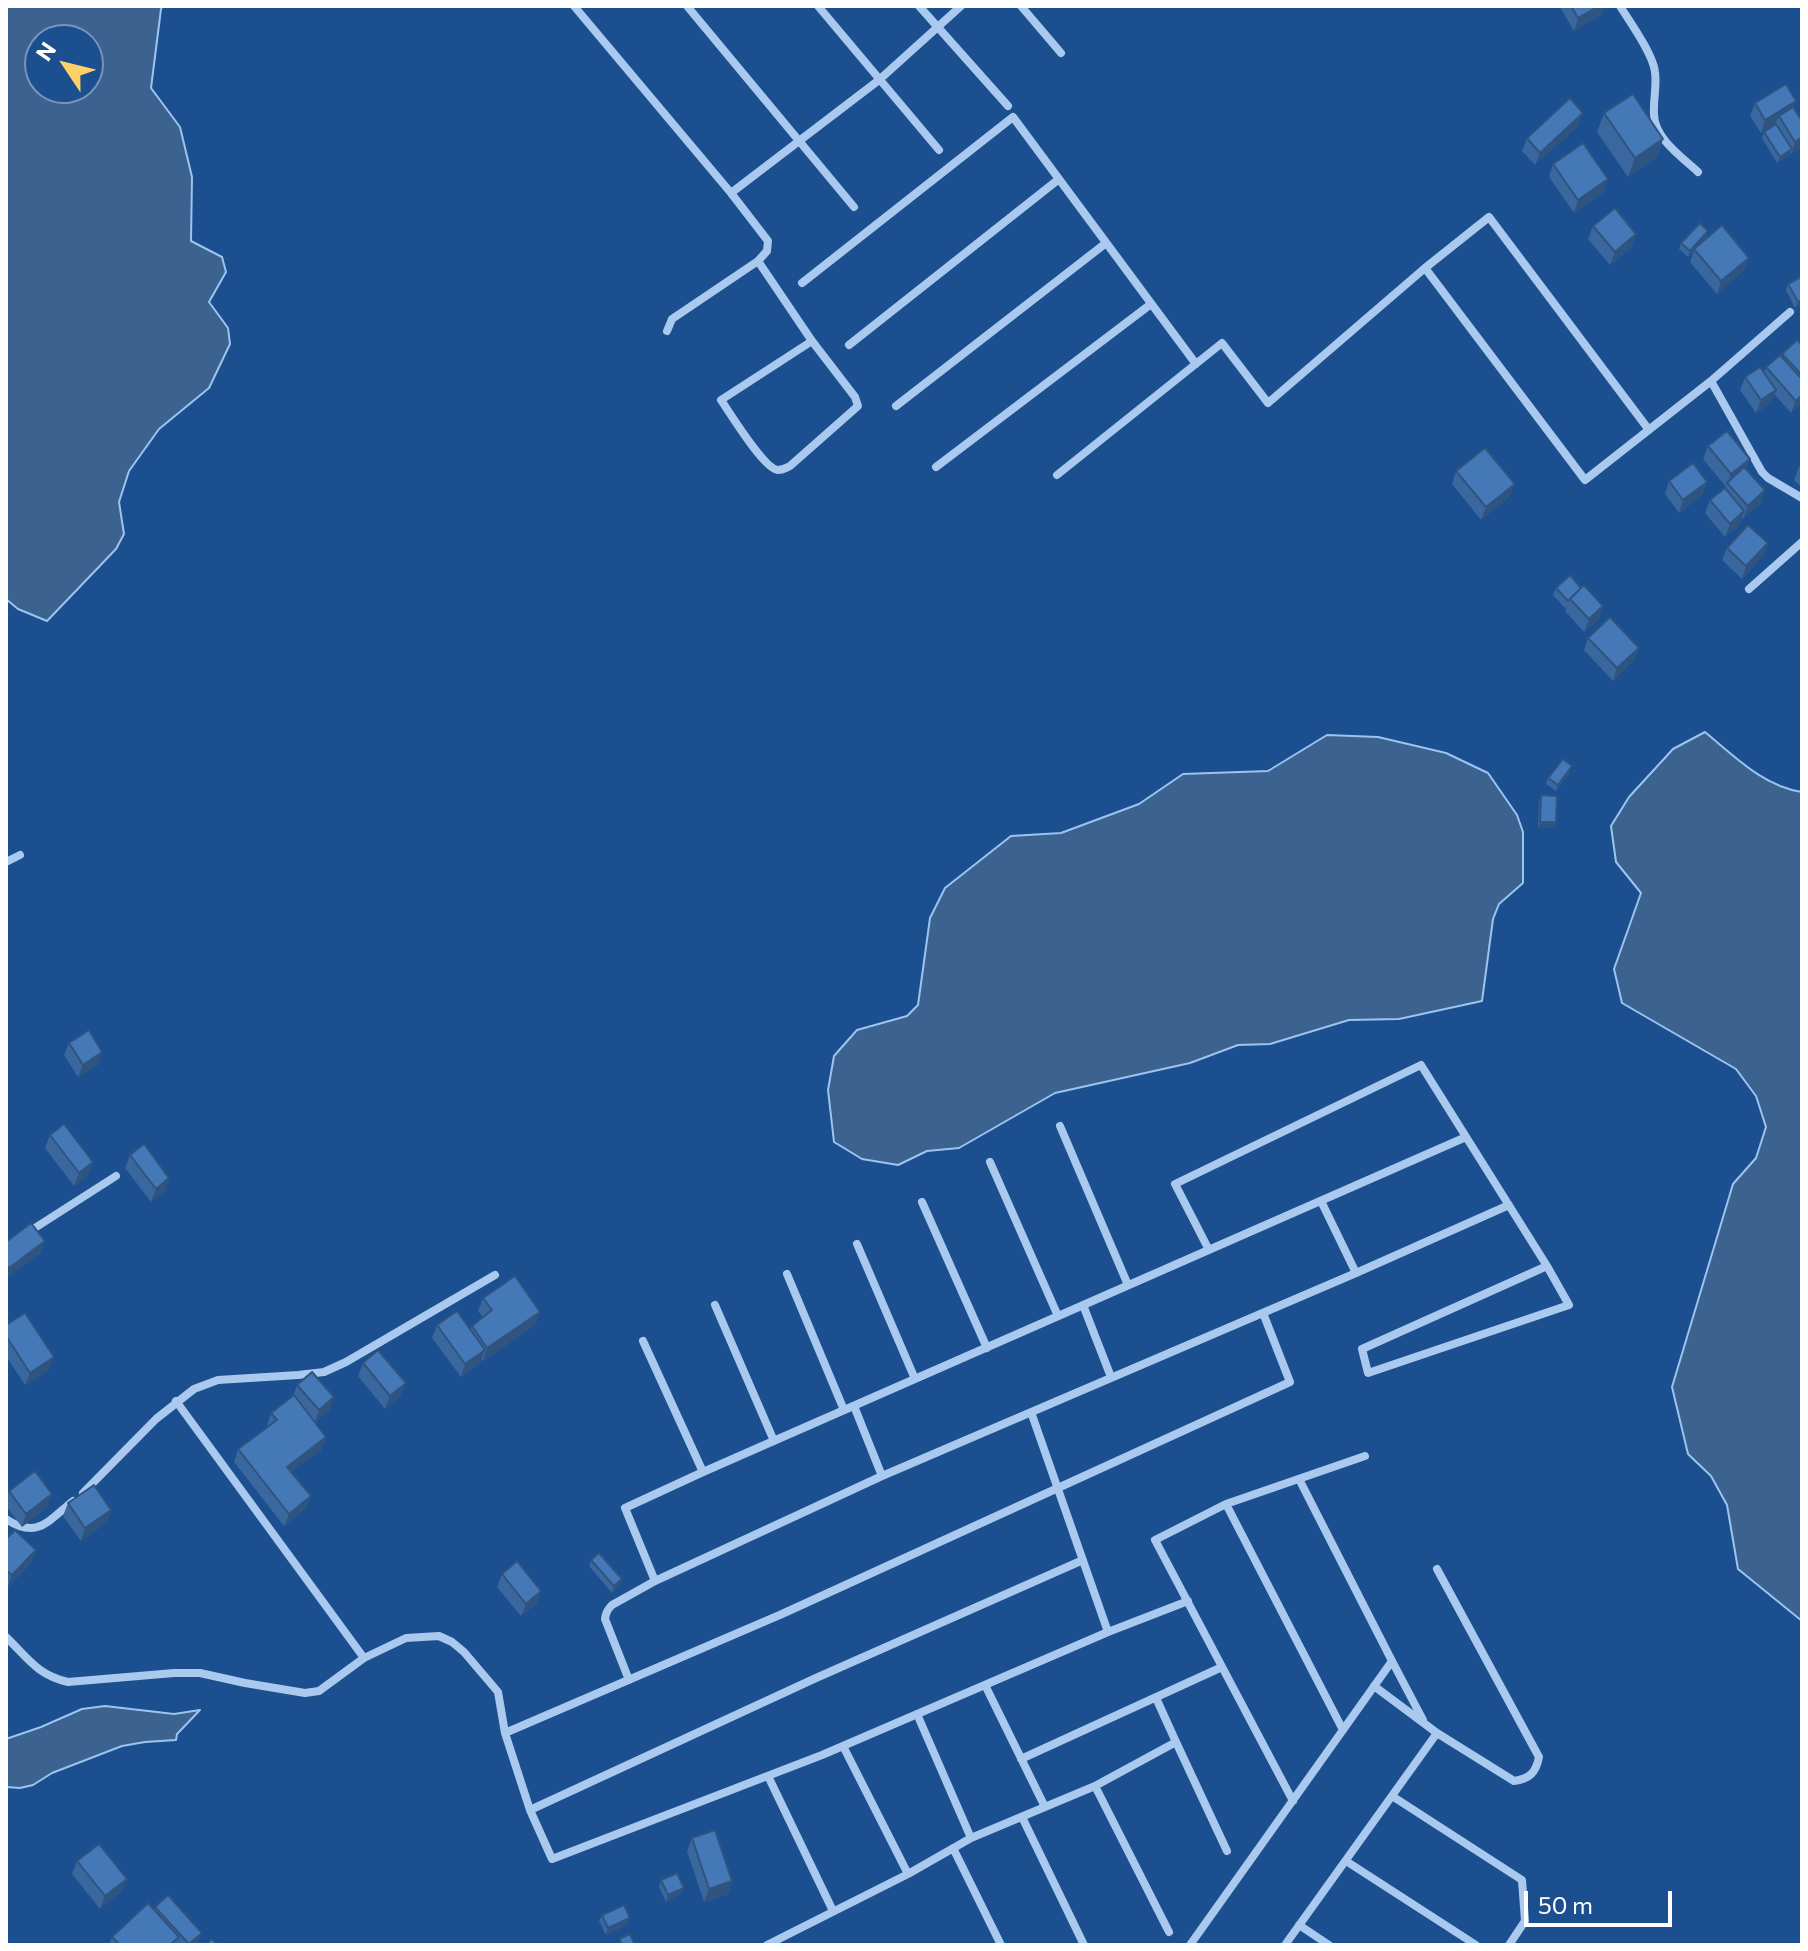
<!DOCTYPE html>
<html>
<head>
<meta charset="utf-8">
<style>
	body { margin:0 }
	#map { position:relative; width:1808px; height:1951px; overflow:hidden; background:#1b4f8f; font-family:Commissioner,sans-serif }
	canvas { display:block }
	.frame { position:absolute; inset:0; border:8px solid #fff; pointer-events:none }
	.north { position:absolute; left:24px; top:24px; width:80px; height:80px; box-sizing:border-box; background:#1b4f8f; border:2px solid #7695bc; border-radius:50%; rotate:305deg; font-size:22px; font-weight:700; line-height:32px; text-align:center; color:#fff }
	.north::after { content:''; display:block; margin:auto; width:28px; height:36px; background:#ffd166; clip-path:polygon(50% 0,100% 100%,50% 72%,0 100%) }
	.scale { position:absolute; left:1524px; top:1891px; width:148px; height:36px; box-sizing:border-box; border:4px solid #fff; border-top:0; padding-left:10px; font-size:24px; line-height:28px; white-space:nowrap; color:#fff; -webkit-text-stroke:6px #1b4f8f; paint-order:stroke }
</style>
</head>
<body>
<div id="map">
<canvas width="1808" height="1951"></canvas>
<div class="frame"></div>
<div class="north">N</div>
<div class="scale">50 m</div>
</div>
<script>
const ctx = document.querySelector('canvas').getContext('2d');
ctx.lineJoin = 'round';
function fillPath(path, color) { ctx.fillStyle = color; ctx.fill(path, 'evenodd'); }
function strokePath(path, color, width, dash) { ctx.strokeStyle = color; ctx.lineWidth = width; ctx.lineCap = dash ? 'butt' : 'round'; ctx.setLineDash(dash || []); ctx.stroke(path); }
const water = new Path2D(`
	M6 6H163L161 9 151 88 180 127 192 177 191 241 222 257 226 272 209 302 228 328 230 344 209 388 159 429 129 471 119 502 124 534 116 549 47 621 18 609 6 599ZM40 40H88V88H40Z
	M1705 732C1734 756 1763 786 1802 792V1621L1738 1569 1727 1505 1711 1476 1688 1454 1672 1387 1733 1184 1756 1158 1766 1127 1756 1096 1736 1069 1622 1003 1614 969 1641 893 1616 862 1611 826 1629 797 1673 749Z
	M1327 735 1378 737 1446 753 1488 773 1517 815 1523 832V883L1499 904 1493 919 1482 1001 1399 1019 1349 1020 1270 1044 1238 1045 1190 1063 1055 1093 959 1148 927 1151 898 1165 862 1159 834 1142 828 1090 834 1056 857 1030 907 1016 918 1005 930 918 945 888 1011 836 1061 833 1139 804 1183 774 1268 771Z
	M105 1706 174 1714 200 1710 177 1734 176 1740 145 1742 122 1746 52 1773 33 1785 20 1788 6 1787V1739L41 1727 82 1709Z`);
fillPath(water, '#3c6290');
strokePath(water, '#9cc4f0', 2);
strokePath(new Path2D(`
	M574 6 731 193 768 241 767 251 758 261 672 319 667 331
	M687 6 854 207
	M818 6 939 150
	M919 6 1008 106
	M1021 6 1061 53
	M1620 6C1630 22 1653 54 1655 72 1657 86 1653 101 1654 115 1655 139 1682 157 1698 172
	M731 193 879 80 961 6
	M758 261 812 341 855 397 858 406 790 466C786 468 783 470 778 470 764 469 730 413 721 400L812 341
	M1425 268 1585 480 1711 381
	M802 283 1013 117 1196 364
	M1790 312 1711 381 1762 472 1768 478 1802 498
	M849 345 1059 179
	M896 406 1106 243
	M936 467 1151 304
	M1057 475 1222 343 1268 403 1425 268 1489 217 1649 430
	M1749 589 1802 542
	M6 862 20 855
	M1060 1126 1128 1285
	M990 1162 1058 1316
	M1321 1201 1356 1273
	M922 1202 987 1348
	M27 1233 116 1176
	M857 1244 915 1379
	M1209 1250 1175 1184 1421 1065 1547 1266 1569 1305 1368 1373 1362 1349 1547 1266
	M787 1274 844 1410
	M715 1305 774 1441
	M1083 1305 1111 1377
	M643 1341 703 1472
	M176 1401 364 1658
	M854 1406 882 1476
	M1031 1412 1108 1632
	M83 1493 156 1419 194 1389 218 1380 298 1375 324 1372 346 1362 495 1275
	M1226 1504 1343 1730
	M6 1519C37 1540 48 1521 73 1501
	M655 1581 625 1508 703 1472 1466 1137
	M1188 1601 1108 1632 822 1755 552 1859 530 1810 505 1733 782 1614 1290 1382 1263 1313
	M6 1637C28 1658 37 1675 68 1682L174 1673H200L245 1683 305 1693 319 1691 364 1658 406 1638 439 1636 452 1642 464 1652 498 1692 505 1733
	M1392 1661 1423 1720
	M629 1680 605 1619C606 1613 607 1610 612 1605L655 1581 882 1476 1356 1273 1509 1205
	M985 1685 1045 1807
	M1374 1686 1437 1733 1514 1781C1529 1779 1536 1773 1539 1757L1437 1569
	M1156 1698 1176 1742 1095 1786 1169 1932
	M917 1714 971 1838
	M1176 1742 1227 1851
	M843 1746 908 1874
	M1021 1759 1222 1667
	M768 1776 833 1911
	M1392 1796 1522 1880 1525 1921 1509 1945
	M1293 1801 1155 1540 1226 1504 1365 1456
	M530 1810 816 1678 1083 1560
	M1022 1817 1084 1945
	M953 1848 1001 1945
	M1346 1861 1476 1945
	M1299 1925 1329 1945
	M767 1945 908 1874 971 1838 1095 1786
	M1190 1945 1392 1661 1299 1479
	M1285 1945 1437 1733`), '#a9c9ee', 8);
fillPath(new Path2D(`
	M1561 6H1604L1601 15 1574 31 1560 7Z
	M1755 103 1794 108 1802 147 1790 154 1789 156 1777 163 1762 138 1764 132 1776 123 1761 133 1750 116Z
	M1604 113 1663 139 1656 158 1628 177 1597 132Z
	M1578 126 1535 165 1522 151 1527 138Z
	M1553 164 1604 192 1574 213 1549 177Z
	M1593 226 1632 247 1610 265 1588 239Z
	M1706 238 1700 245 1749 258 1744 270 1717 294 1690 262 1694 251 1688 257 1679 249 1681 243Z
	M1788 284 1802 304 1795 308 1786 290Z
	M1802 345V404L1791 413 1774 394 1772 402 1756 413 1740 390 1745 377 1764 372 1766 367 1782 354Z
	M1708 446 1746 469 1761 503 1743 519 1742 518 1740 524 1725 537 1705 513 1710 500 1726 487 1703 459Z
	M1802 464V488L1794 480 1799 467Z
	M1456 471 1510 496 1481 520 1452 484Z
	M1669 481 1707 482 1702 495 1679 513 1665 494Z
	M1768 543 1763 556 1742 579 1722 560 1727 548Z
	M1556 588H1581L1603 606 1599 619 1584 632 1565 611 1567 606 1565 608 1553 595Z
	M1588 638 1639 648 1634 660 1613 681 1584 650Z
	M1570 773 1556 791 1546 784 1548 778Z
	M1541 795 1556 822 1554 828H1538L1539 802Z
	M69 1043 98 1065 78 1077 64 1055Z
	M50 1135 93 1162 88 1175 74 1186 45 1148Z
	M130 1155 169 1178 165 1191 151 1202 125 1168Z
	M483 1298 540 1312 535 1325 483 1361 481 1359 480 1363 461 1377 432 1338 437 1325 470 1330 472 1326 483 1317 478 1311Z
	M6 1325 49 1370 25 1385 6 1356Z
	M363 1363 401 1396 385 1409 358 1376Z
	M297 1385 330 1410 315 1422 326 1437 321 1450 291 1472 311 1496 306 1508 284 1526 234 1462 238 1449 268 1427 267 1425 271 1413 293 1396Z
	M9 1491 47 1507 22 1527 6 1506V1500Z
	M68 1503 107 1522 81 1541 63 1516Z
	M6 1539 36 1550 31 1563 7 1588Z
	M591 1560 620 1586 612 1593 589 1566Z
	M502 1574 537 1603 521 1616 497 1587Z
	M692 1838 732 1881 728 1894 704 1902 687 1851Z
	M77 1861 122 1891 100 1909 72 1874Z
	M661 1880 681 1894 666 1902 659 1887Z
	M155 1907 197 1945H109L112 1937 154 1910Z
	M602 1915 627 1925 606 1935 599 1921Z`), '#3a679d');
fillPath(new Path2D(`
	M1599 6H1604L1601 15 1574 31 1578 18Z
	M1796 101 1792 114 1779 116 1776 123 1761 133 1765 120Z
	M1583 113 1578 126 1535 165 1540 153Z
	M1802 137V147L1791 155 1795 142Z
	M1663 139 1656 158 1628 177 1635 158Z
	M1792 149 1789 156 1777 163 1780 157Z
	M1608 179 1604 192 1574 213 1578 200Z
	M1708 231 1706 238 1688 257 1690 251Z
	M1636 234 1632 247 1610 265 1615 252Z
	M1749 258 1744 270 1717 294 1721 281Z
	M1802 299V304L1795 308 1798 302Z
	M1776 390 1772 402 1756 413 1761 400Z
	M1802 395V404L1791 413 1796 401Z
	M1750 459 1745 471 1727 484 1731 474Z
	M1707 482 1702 495 1679 513 1683 500Z
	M1515 484 1510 496 1481 520 1486 507Z
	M1765 490 1761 503 1743 519 1748 506Z
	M1744 511 1740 524 1725 537 1730 524Z
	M1768 543 1763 556 1742 579 1746 566Z
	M1603 606 1599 619 1584 632 1589 619Z
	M1639 648 1634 660 1613 681 1617 668Z
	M1572 766 1570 773 1556 791 1558 785Z
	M1540 822H1556L1554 828H1538Z
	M102 1052 98 1065 78 1077 83 1065Z
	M93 1162 88 1175 74 1186 79 1173Z
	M169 1178 165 1191 151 1202 156 1189Z
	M45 1241 40 1254 6 1279 9 1268Z
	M540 1312 535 1325 483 1361 487 1348Z
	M485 1350 480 1363 461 1377 465 1364Z
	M54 1357 49 1370 25 1385 30 1373Z
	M406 1383 401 1396 385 1409 390 1396Z
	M334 1397 330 1410 315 1423 319 1410Z
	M326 1437 321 1450 282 1479 287 1467Z
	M52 1494 47 1507 22 1527 26 1514Z
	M311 1496 306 1508 284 1526 289 1514Z
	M111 1510 107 1522 81 1541 85 1528Z
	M36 1550 31 1563 7 1588 12 1575Z
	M622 1579 620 1586 612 1593 614 1586Z
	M541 1591 537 1603 521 1616 526 1604Z
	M127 1879 122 1891 100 1909 105 1896Z
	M732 1881 728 1894 704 1902 709 1889Z
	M684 1888 681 1894 666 1902 668 1895Z
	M630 1918 627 1925 606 1935 608 1928Z
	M202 1933 197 1945H189V1944Z`), '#305480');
const building = new Path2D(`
	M1571 6H1599L1578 18Z
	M1786 84 1796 101 1765 120 1755 103Z
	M1633 94 1663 139 1635 158 1604 113Z
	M1570 98 1583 113 1540 153 1527 138Z
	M1793 107 1802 121V137L1795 142 1779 116Z
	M1776 124 1792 149 1780 157 1764 132Z
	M1583 143 1608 179 1578 200 1553 164Z
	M1615 208 1636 234 1615 252 1593 226Z
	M1700 223 1708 231 1690 251 1681 243Z
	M1722 225 1749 258 1721 281 1694 249Z
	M1801 277 1802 299 1798 302 1788 284Z
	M1797 340 1802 345V375L1782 354Z
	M1780 355 1802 379V395L1796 401 1766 367Z
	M1760 367 1776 390 1761 400 1745 377Z
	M1727 431 1750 459 1731 474 1708 446Z
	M1485 448 1515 484 1486 507 1456 471Z
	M1693 463 1707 482 1683 500 1669 481Z
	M1744 467 1765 490 1748 506 1727 483Z
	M1725 488 1744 511 1730 524 1710 500Z
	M1748 525 1768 543 1746 566 1727 548Z
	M1570 575 1581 588 1568 601 1556 588Z
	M1584 585 1603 606 1589 619 1570 599Z
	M1610 617 1639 648 1617 668 1588 638Z
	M1563 759 1572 766 1558 785 1548 778Z
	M1541 795 1557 796 1556 822H1540Z
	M89 1030 102 1052 83 1065 69 1043Z
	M64 1124 93 1162 79 1173 50 1135Z
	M144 1144 169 1178 156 1189 130 1155Z
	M31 1223 45 1241 9 1268 6 1264V1242Z
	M515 1276 540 1312 487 1348 472 1326 492 1310 483 1298Z
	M457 1311 485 1350 465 1364 437 1325Z
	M25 1313 54 1357 30 1373 6 1336V1325Z
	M378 1350 406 1383 390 1396 363 1363Z
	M312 1372 334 1397 319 1410 297 1385Z
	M294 1395 326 1437 287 1467 311 1496 289 1514 238 1449 277 1420 271 1413Z
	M35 1471 52 1494 26 1514 9 1491Z
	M94 1485 111 1510 85 1528 68 1503Z
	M15 1530 36 1550 12 1575 6 1570V1539Z
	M599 1553 622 1579 614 1586 591 1560Z
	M517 1561 541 1591 526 1604 502 1574Z
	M715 1830 732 1881 709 1889 692 1838Z
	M99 1844 127 1879 105 1896 77 1861Z
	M677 1873 684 1888 668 1895 661 1880Z
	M168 1895 202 1933 189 1944 155 1907Z
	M148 1903 179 1937 170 1945H120L112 1937Z
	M624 1905 630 1918 608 1928 602 1915Z
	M630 1934 635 1945H622L619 1939Z
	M212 1939 217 1945H205Z`);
fillPath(building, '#4478b7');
strokePath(building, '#305480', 2);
</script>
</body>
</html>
